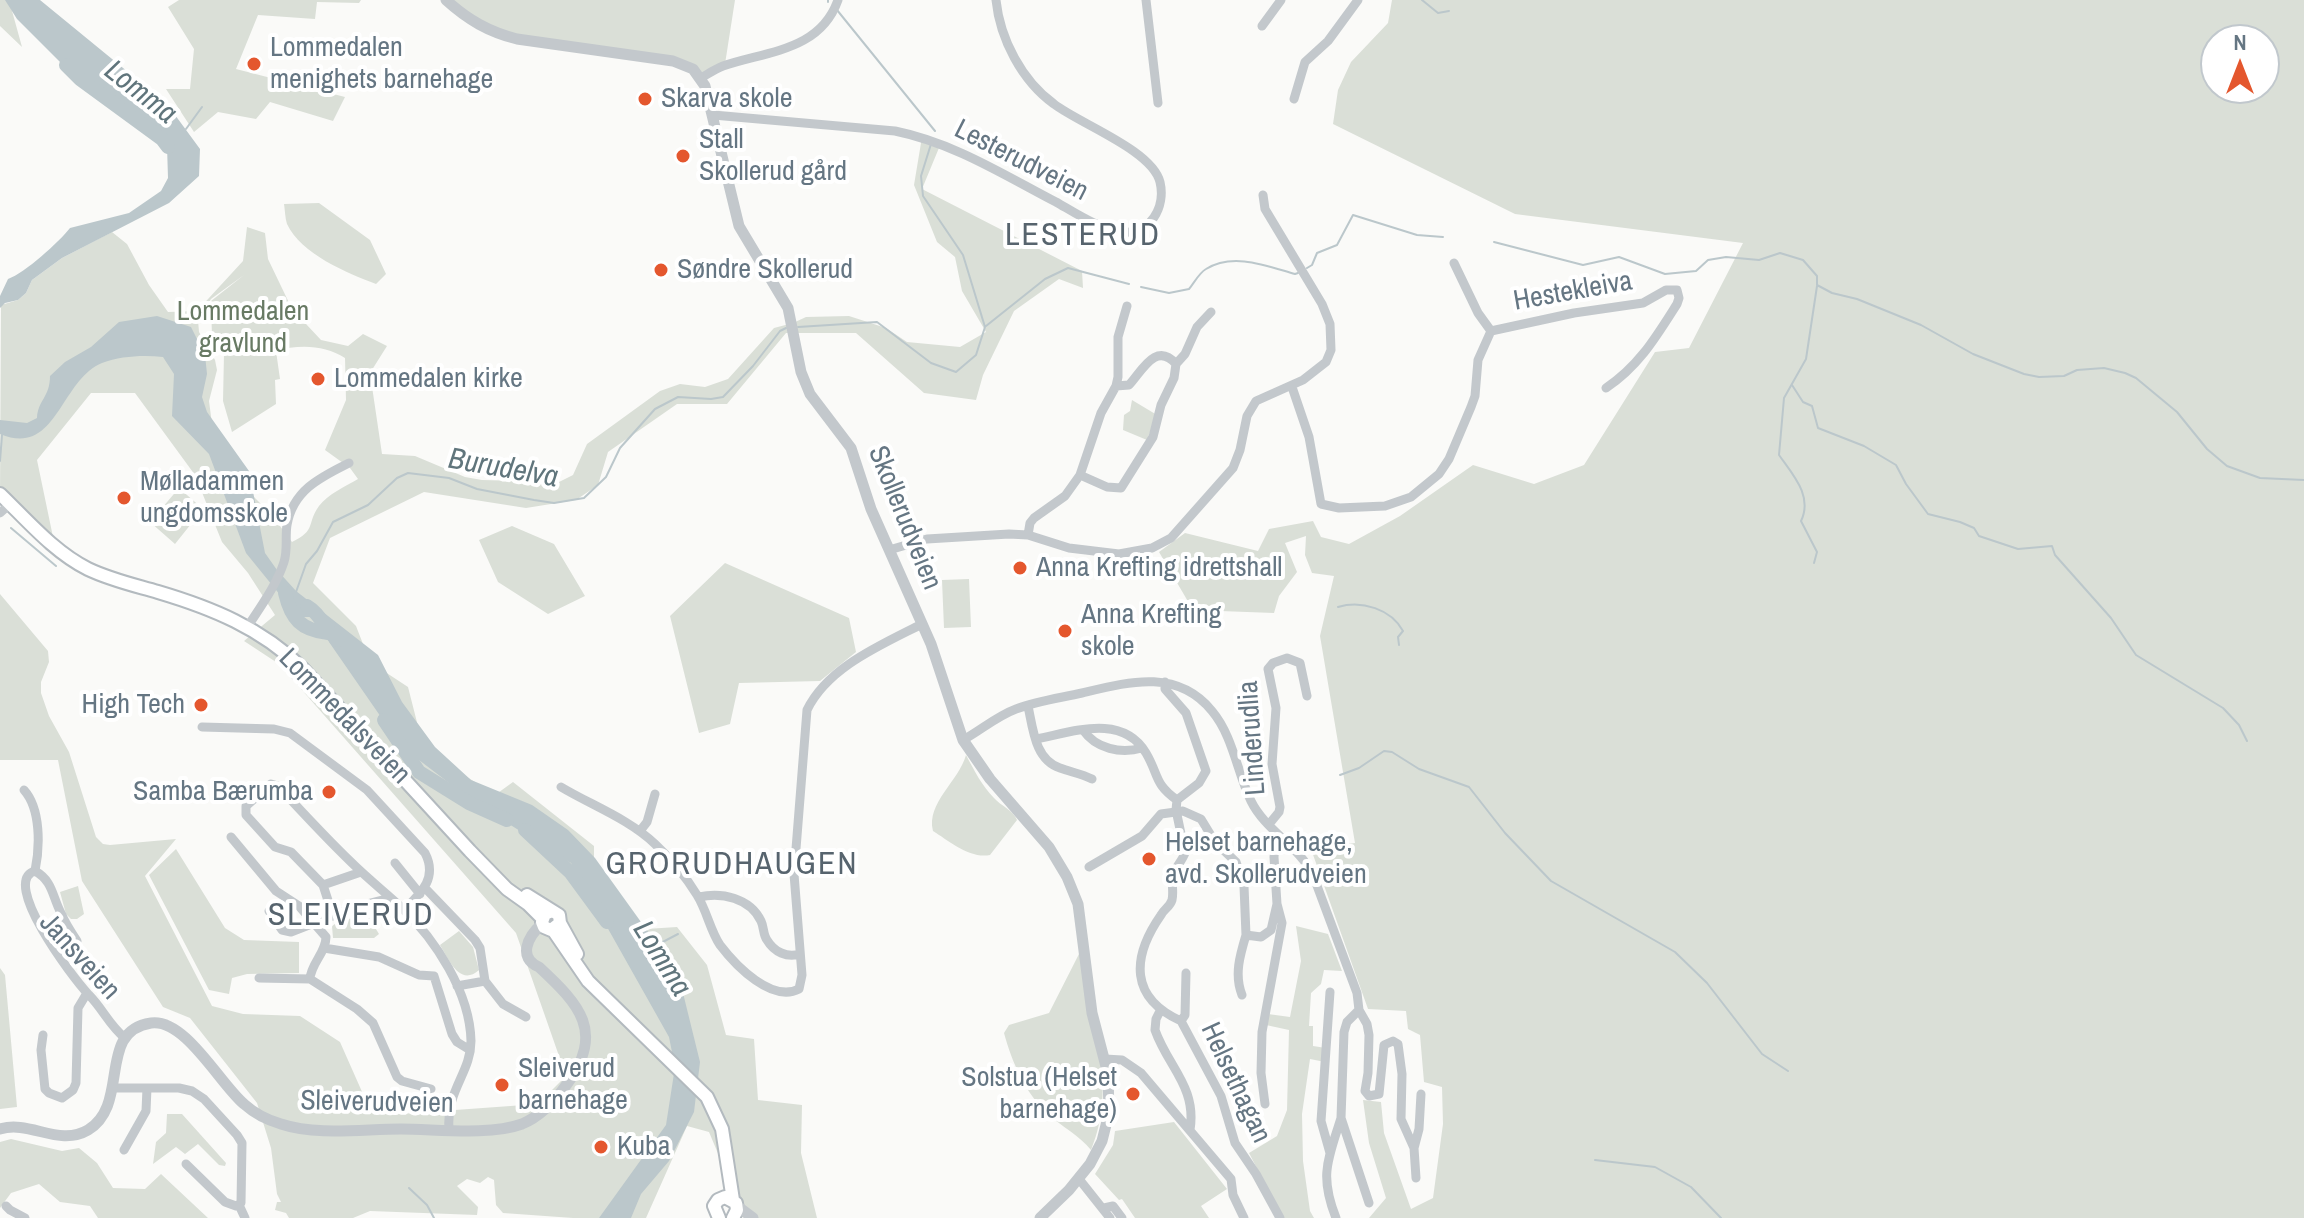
<!DOCTYPE html>
<html>
<head>
<meta charset="utf-8">
<style>
	body { margin:0 }
	#map { position:relative; width:2304px; height:1218px; overflow:hidden; background:#fafaf8; font-family:"Archivo Narrow",sans-serif }
	canvas { display:block }
	.north { position:absolute; left:2200px; top:24px; width:80px; height:80px; box-sizing:border-box; background:#fff; border:2px solid #c1c8cd; border-radius:50%; rotate:0deg; font-size:22px; font-weight:700; line-height:32px; text-align:center; color:#657683 }
	.north::after { content:''; display:block; margin:auto; width:28px; height:36px; background:#e4572e; clip-path:polygon(50% 0,100% 100%,50% 72%,0 100%) }
</style>
</head>
<body>
<div id="map">
<canvas width="2304" height="1218"></canvas>
<div class="north">N</div>
</div>
<script>
const ctx = document.querySelector('canvas').getContext('2d');
ctx.lineJoin = 'round';
function fillPath(path, color) { ctx.fillStyle = color; ctx.fill(path, 'evenodd'); }
function strokePath(path, color, width, dash) { ctx.strokeStyle = color; ctx.lineWidth = width; ctx.lineCap = dash ? 'butt' : 'round'; ctx.setLineDash(dash || []); ctx.stroke(path); }
function label(font, color, halo, rows, align = 'center') {
  ctx.font = font + ' "Archivo Narrow",sans-serif'; ctx.lineWidth = 8; ctx.setLineDash([]); ctx.textBaseline = 'middle'; ctx.strokeStyle = halo; ctx.fillStyle = color; for (const [text, x, y, turn = 0] of rows) {
    ctx.save(); ctx.translate(x, y); ctx.rotate((+turn || 0) * Math.PI / 180); ctx.textAlign = isNaN(turn) ? turn : align; if (halo) ctx.strokeText(text, 0, 0); ctx.fillText(text, 0, 0); ctx.restore();
  }
}
fillPath(new Path2D(`
	M0 0H9L22 47 0 26Z
	M179 0H361L359 3 317 2 315 19 258 15 236 69 345 97 333 121 270 102 256 119 218 112 194 132 166 89H190L194 49 168 7Z
	M446 0H735L725 64 701 78 686 65 497 34Z
	M1392 0H2304V1218H1369L1386 1198 1369 1143 1363 1100 1381 1102 1384 1133 1411 1209 1433 1198 1443 1124 1442 1087 1424 1082 1420 1035 1408 1029 1406 1011 1368 1009 1311 849 1355 843 1320 636 1334 576 1312 573 1305 555 1306 536 1285 543 1297 572 1279 596 1274 613 1193 610 1159 552 1185 533 1258 551 1269 529 1313 521 1321 537 1349 544 1400 516 1473 465 1534 484 1584 465 1655 352 1689 348 1743 243 1515 214 1333 124 1338 90 1351 62 1388 23ZM2216 40H2264V88H2216Z
	M922 137 941 143 922 189 1082 271 1083 288 1059 279 1014 311 983 375 976 400 924 393 856 333H786L727 404H677L608 452 598 485 576 500 526 508 424 492 330 538 313 583 356 626 370 662 408 687 421 738 464 775 495 795 513 782 594 846V864L646 929 677 927 707 965 726 1035 754 1039 758 1100 802 1105 801 1153 817 1218H755L735 1194 709 1132 687 1126 646 1218H573L503 1213 496 1205 494 1180 488 1177 480 1183 467 1179 457 1186 478 1207 477 1215 370 1211 353 1218H289L286 1213 275 1210 277 1202H281L277 1194 271 1148 257 1103 190 1018 163 1007 82 881 58 760H0V594L48 651 49 662 41 682V693L49 716 69 752 96 837 103 844 110 845 176 839 145 876 212 1006 243 1014 300 1016 340 1042 363 1094 400 1114 538 1104 566 1076 516 933 279 664 244 641 275 615 248 573 222 542 195 475 135 393H91L37 460 53 537 0 494 1 305 18 300 26 293 32 280 62 258 112 232 127 244 149 285 168 312 197 311 243 261 247 227 265 233 268 259 292 309 321 340 348 346 363 334 387 346 370 373 382 454 415 456 465 477 482 480 559 482 573 475 587 444 660 391 680 384 705 387 728 379 774 328 793 323 806 317 849 316 886 328 907 342 960 347 986 332 962 291 955 257 937 242 914 185ZM244 275 211 301 212 337 224 354 223 401 232 432 276 404 275 380 280 379 276 351C299 344 325 345 345 358L346 400 325 450 350 468 358 479C346 486 328 494 319 506 306 524 317 530 292 542L271 514 244 487 212 424 209 401 217 370 215 360 199 332 198 320 211 299Z
	M319 203 370 240 386 274 376 284C347 273 301 254 287 224 285 218 285 210 284 204Z
	M1132 400 1157 415 1147 440 1123 430 1124 415 1130 411Z
	M179 488 203 509 175 544 150 522Z
	M512 526 554 544 585 596 548 614 498 582 479 540Z
	M725 563 849 618 856 652 820 681 739 683 730 724 699 733 670 616Z
	M969 579 971 627 944 628 942 580Z
	M966 755C974 770 982 786 994 798 1001 806 1013 810 1017 820L990 855C970 859 949 841 933 831 926 803 959 781 966 755Z
	M176 849 225 928 244 940 299 942V973L247 974 232 978 229 994 209 990 149 875Z
	M78 886 84 914 77 919H71L66 914 60 892Z
	M368 916 379 934 374 938H333L332 926 341 920Z
	M1296 926 1328 934 1342 971 1324 970 1321 984 1311 993 1309 1026H1313V1046L1326 1048 1325 1062 1310 1059 1302 1114 1303 1161 1310 1211 1314 1218H1283L1249 1153 1277 1136 1287 1110 1289 1030 1266 1025 1268 1014 1290 1017 1301 961Z
	M459 931 473 947 479 970C460 987 449 960 440 945Z
	M1080 952C1092 1016 1118 1087 1091 1150 1079 1135 1062 1127 1048 1114 1025 1093 1012 1062 1004 1033L1009 1025 1049 1013Z
	M0 968 5 975 17 1107 0 1109Z
	M167 1114H182L226 1163 225 1166 219 1165 198 1144 185 1154 176 1147 153 1164 156 1142 166 1133Z
	M1174 1122 1227 1189 1201 1206 1209 1218H1135L1122 1199 1119 1200 1095 1174 1113 1145 1115 1131Z
	M11 1139 62 1151 79 1148 97 1163 113 1188 145 1189 161 1174 208 1218H98L90 1206 60 1202 39 1184 11 1193 0 1208V1142Z`), '#dadfd7');
fillPath(new Path2D(`
	M5 0H40L167 104 200 149 199 176 169 203 62 258 32 280 26 293 18 300 5 303 0 308V296L8 279C25 273 59 242 70 228L129 213 161 191 168 178 167 146 125 104 72 74 17 19Z
	M157 316 191 327 205 355 207 374 202 397 207 412 249 471 265 553 277 570 296 591 378 655 402 702 435 747 471 780 532 805 568 830 595 858 664 954 683 993 700 1062 694 1112 669 1161 641 1194 631 1218H599L666 1125 675 1067 669 1037 571 863 474 802 419 760 392 733 329 642 323 617H298L246 553 209 454 172 416 174 374 163 357C143 355 121 356 102 363 60 380 57 458 0 434V420L27 423 37 418C38 400 50 397 50 376L65 362 91 347 119 322Z`), '#bbc7cb');
strokePath(new Path2D(`
	M1422 0 1438 13 1449 11
	M828 2V0
	M837 10 935 131
	M186 129 202 107
	M1494 242 1583 265 1619 257 1665 274 1696 271 1708 260 1726 257 1759 260 1780 253 1803 260 1817 276V285L1832 293 1857 299 1921 325 1973 354 2024 374 2039 377 2064 376 2077 370 2104 368 2125 373 2136 378 2177 412 2207 449 2227 466 2260 478 2304 480
	M1307 268 1312 265 1317 253 1337 245 1353 215 1417 235 1443 237
	M1141 287 1169 293 1189 289C1194 283 1199 273 1206 269 1233 252 1267 266 1295 274L1298 273
	M986 326 1045 279 1068 268 1129 284
	M798 327 877 322 931 363 956 372 976 355 985 327 963 255 923 196 921 176 931 144
	M1792 385 1803 402 1812 406 1818 428 1864 446 1896 465 1906 484 1928 514 1960 522 1974 528 1979 536 2018 549 2052 546 2055 555 2111 618 2136 655 2223 708 2239 725 2247 741
	M0 461 2 435
	M11 528 56 566
	M1814 563 1817 552 1801 521C1813 496 1793 475 1779 455L1784 398 1806 359 1817 286
	M296 592 306 564 317 551 333 522 368 505 397 478 408 473 449 478 477 489 534 500 554 503 584 498 606 477 620 448 655 409 678 397 711 399 723 397 753 366 780 331 786 328
	M1338 607C1362 600 1391 609 1403 631L1398 637 1399 645
	M1340 775 1359 768 1384 751 1392 752 1419 769 1469 787 1505 833 1551 881 1675 952 1707 983 1762 1054 1788 1071
	M657 945 678 934
	M1595 1160 1655 1167 1691 1187 1721 1218
	M409 1188 427 1205 434 1218`), '#bbc7cb', 2);
strokePath(new Path2D(`
	M66 65 80 79 162 139 168 147
	M285 593C291 619 301 630 328 633
	M307 606C321 614 325 631 338 640
	M384 720 419 772 469 803 507 820
	M525 830 571 873 607 922`), '#bbc7cb', 14);
const secondary = new Path2D(`
	M0 494C28 521 54 552 88 569 111 580 134 585 158 592 212 608 261 628 302 668L470 851 507 889 528 904 542 918
	M527 895 559 915 560 923 551 930 544 927 542 922 545 914 552 911
	M560 923 577 954
	M553 930 588 981 707 1097 722 1129 733 1200
	M719 1218 714 1206 718 1200 725 1197 736 1203 737 1210 733 1218`);
strokePath(secondary, '#b3babf', 16);
strokePath(new Path2D(`
	M1146 0 1158 103
	M1262 26 1281 0
	M701 78C708 74 715 69 723 66 767 51 820 51 838 0
	M1294 99 1305 62 1328 41 1358 0
	M713 115 895 131C954 143 1004 175 1056 202 1077 214 1099 229 1123 232 1150 235 1166 207 1160 182 1152 150 1080 124 1054 104 1022 81 1000 39 996 0
	M1454 263 1478 313 1491 331
	M1176 364 1185 354 1197 327 1211 312
	M1292 387 1309 437 1321 504 1339 508 1385 506 1411 497 1439 474 1449 459 1471 407 1475 396 1478 360 1491 331 1574 313 1643 303 1666 290H1677L1679 298 1677 304C1656 337 1639 366 1606 388
	M1080 475 1107 487 1121 488 1153 437 1161 405 1174 378 1176 364C1156 341 1142 371 1129 385L1116 386
	M0 513 10 504
	M1028 535 1030 523 1034 518 1065 496 1080 475 1101 413 1116 386 1118 377V337L1127 306
	M889 550 927 539 1009 534 1028 535 1069 548 1119 554 1152 548 1171 538 1233 468 1240 450 1247 416 1256 401 1303 380 1326 362 1331 350 1330 324 1322 304 1265 209 1263 195
	M248 626C261 606 277 584 284 562 288 549 285 537 287 525 293 490 321 477 349 463
	M1165 682V689L1186 713 1206 771 1199 783 1177 800 1176 810 1185 853C1182 861 1175 868 1173 875 1171 883 1174 892 1172 900 1170 907 1164 909 1161 915 1131 958 1130 998 1181 1021L1185 1015 1186 973
	M1028 706C1033 729 1035 760 1060 768 1071 772 1082 774 1092 779
	M202 727 274 729 290 733 367 790 425 853C438 878 421 893 404 910
	M1083 730C1096 749 1121 754 1142 748
	M1036 739C1073 732 1122 713 1146 753 1159 775 1154 784 1177 800
	M963 740C981 730 997 716 1016 709 1037 701 1060 698 1082 693 1128 682 1177 668 1212 711 1233 736 1237 772 1251 801 1265 830 1299 846 1313 875L1357 993 1359 1010 1367 1024 1369 1035 1368 1073 1365 1091 1369 1096 1379 1094 1384 1045 1393 1041 1398 1044 1402 1074 1401 1119 1414 1148 1416 1178
	M561 787C591 805 629 819 655 844 670 858 686 877 697 895 707 911 710 930 720 945 736 966 772 1003 799 989L802 975 794 874 807 710C828 667 881 645 922 624
	M24 790C41 809 40 847 35 871
	M1270 823 1279 812 1280 807 1272 764 1276 708 1268 669 1273 663 1287 658 1300 663 1307 696
	M640 831 647 822 655 794
	M231 837 276 891 299 906 326 937C326 953 311 963 310 979L357 1009 373 1023 397 1077 402 1081 431 1089
	M395 863 420 894
	M1089 867 1142 836 1161 814 1183 811 1201 819 1215 842 1236 862 1244 886 1246 935 1261 937 1271 930 1277 904
	M361 872 323 885 291 852 275 847 246 815V806L271 784 278 786C302 812 326 838 351 862 367 878 385 892 401 907 436 940 470 993 471 1041 471 1073 446 1090 449 1129
	M323 885 333 916
	M425 888 475 940 480 948 485 981
	M699 897C722 892 750 898 761 921 764 927 763 935 767 940 774 952 787 958 800 954
	M269 911 282 930 291 932 355 907 390 898
	M77 941C71 932 65 923 61 913 52 896 53 881 35 871 0 881 71 976 89 995 103 1009 109 1025 125 1038
	M324 948 379 957 419 975 434 976 452 1034 457 1042 470 1050
	M259 978 310 979
	M457 986 485 981 503 1004 526 1017
	M1242 995C1234 975 1240 955 1246 935
	M1359 1010 1347 1022 1344 1032 1341 1118 1369 1203
	M1160 1011 1156 1019 1155 1030C1168 1067 1197 1087 1190 1130
	M1181 1021 1221 1096 1235 1143 1256 1174 1280 1218
	M43 1035 41 1050 45 1089 49 1093 62 1098 73 1090 76 1083 78 1008 87 993
	M1105 1059 1122 1060 1141 1073 1231 1179 1233 1195 1244 1218
	M114 1088H179L192 1091 204 1099 237 1135 242 1143 241 1203 236 1206 225 1202 186 1164
	M1265 1104 1261 1073 1262 1032 1282 923 1277 904 1274 857 1276 833
	M1414 1148 1419 1129 1421 1094
	M124 1150 146 1111 147 1088
	M1330 1153 1321 1121 1330 992
	M1079 1179 1110 1218
	M239 1205 245 1218
	M6 1206 10 1210 25 1218
	M1104 1208 1113 1206 1122 1218
	M1336 1218C1319 1175 1328 1160 1341 1118`), '#c3c8cc', 9);
strokePath(new Path2D(`
	M446 0C468 20 489 32 517 39L673 61 693 69 705 86 739 226 788 308 801 372 810 394 851 448 871 509 931 644 963 740 990 779 1049 847 1067 877 1078 904 1092 1013 1108 1074 1109 1113 1102 1141 1090 1164 1069 1190 1040 1218
	M0 1129C30 1120 59 1147 88 1130 131 1104 96 1031 151 1023 185 1018 220 1084 244 1104 254 1113 267 1120 281 1124 317 1136 363 1129 401 1129 436 1129 489 1136 522 1124 541 1116 555 1101 567 1084 605 1032 580 1005 539 967 517 958 528 936 542 924
	M737 1206 753 1218`), '#c3c8cc', 11);
strokePath(secondary, '#fff', 12);
for (const [x, y, r, color] of [
	[254,64,8,"#e4572e"],
	[645,99,8,"#e4572e"],
	[683,156,8,"#e4572e"],
	[661,270,8,"#e4572e"],
	[318,379,8,"#e4572e"],
	[124,498,8,"#e4572e"],
	[1020,568,8,"#e4572e"],
	[1065,631,8,"#e4572e"],
	[201,705,8,"#e4572e"],
	[329,792,8,"#e4572e"],
	[1149,859,8,"#e4572e"],
	[502,1085,8,"#e4572e"],
	[1133,1094,8,"#e4572e"],
	[601,1147,8,"#e4572e"]
]) { const dot = new Path2D(); dot.arc(x, y, r, 0, 2 * Math.PI); ctx.fillStyle = color; ctx.fill(dot); strokePath(dot, '#fff', 3); }
label('28px', '#657683', '#fff', [
	["Lommedalen",270,48],
	["menighets barnehage",270,80],
	["Skarva skole",661,99],
	["Stall",699,140],
	["Skollerud gård",699,172],
	["Søndre Skollerud",677,270],
	["Lommedalen kirke",334,379],
	["Mølladammen",140,482],
	["ungdomsskole",140,514],
	["Anna Krefting idrettshall",1036,568],
	["Anna Krefting",1081,615],
	["skole",1081,647],
	["High Tech",185,705,"right"],
	["Samba Bærumba",313,792,"right"],
	["Helset barnehage,",1165,843],
	["avd. Skollerudveien",1165,875],
	["Sleiverud",518,1069],
	["barnehage",518,1101],
	["Solstua (Helset",1117,1078,"right"],
	["barnehage)",1117,1110,"right"],
	["Kuba",617,1147]
], 'left');
label('28px', '#657683', '#fff', [
	["Lesterudveien",1021,161,27],
	["Hestekleiva",1573,292,-10],
	["Skollerudveien",904,518,68],
	["Lommedalsveien",344,717,46],
	["Linderudlia",1253,738,-94],
	["Jansveien",79,957,48],
	["Helsethagan",1235,1083,65],
	["Sleiverudveien",377,1103,1]
]);
label('28px', '#687a64', '#fff', [
	["Lommedalen",243,312],
	["gravlund",243,344]
]);
label('italic 30px', '#60757c', '#fff', [
	["Lomma",140,93,38],
	["Burudelva",503,469,10],
	["Lomma",661,959,58]
]);
ctx.letterSpacing = '2px';
label('32px', '#57646e', '#fff', [
	["LESTERUD",1083,236],
	["GRORUDHAUGEN",732,865],
	["SLEIVERUD",351,916]
]);
ctx.letterSpacing = '0px';
</script>
</body>
</html>
